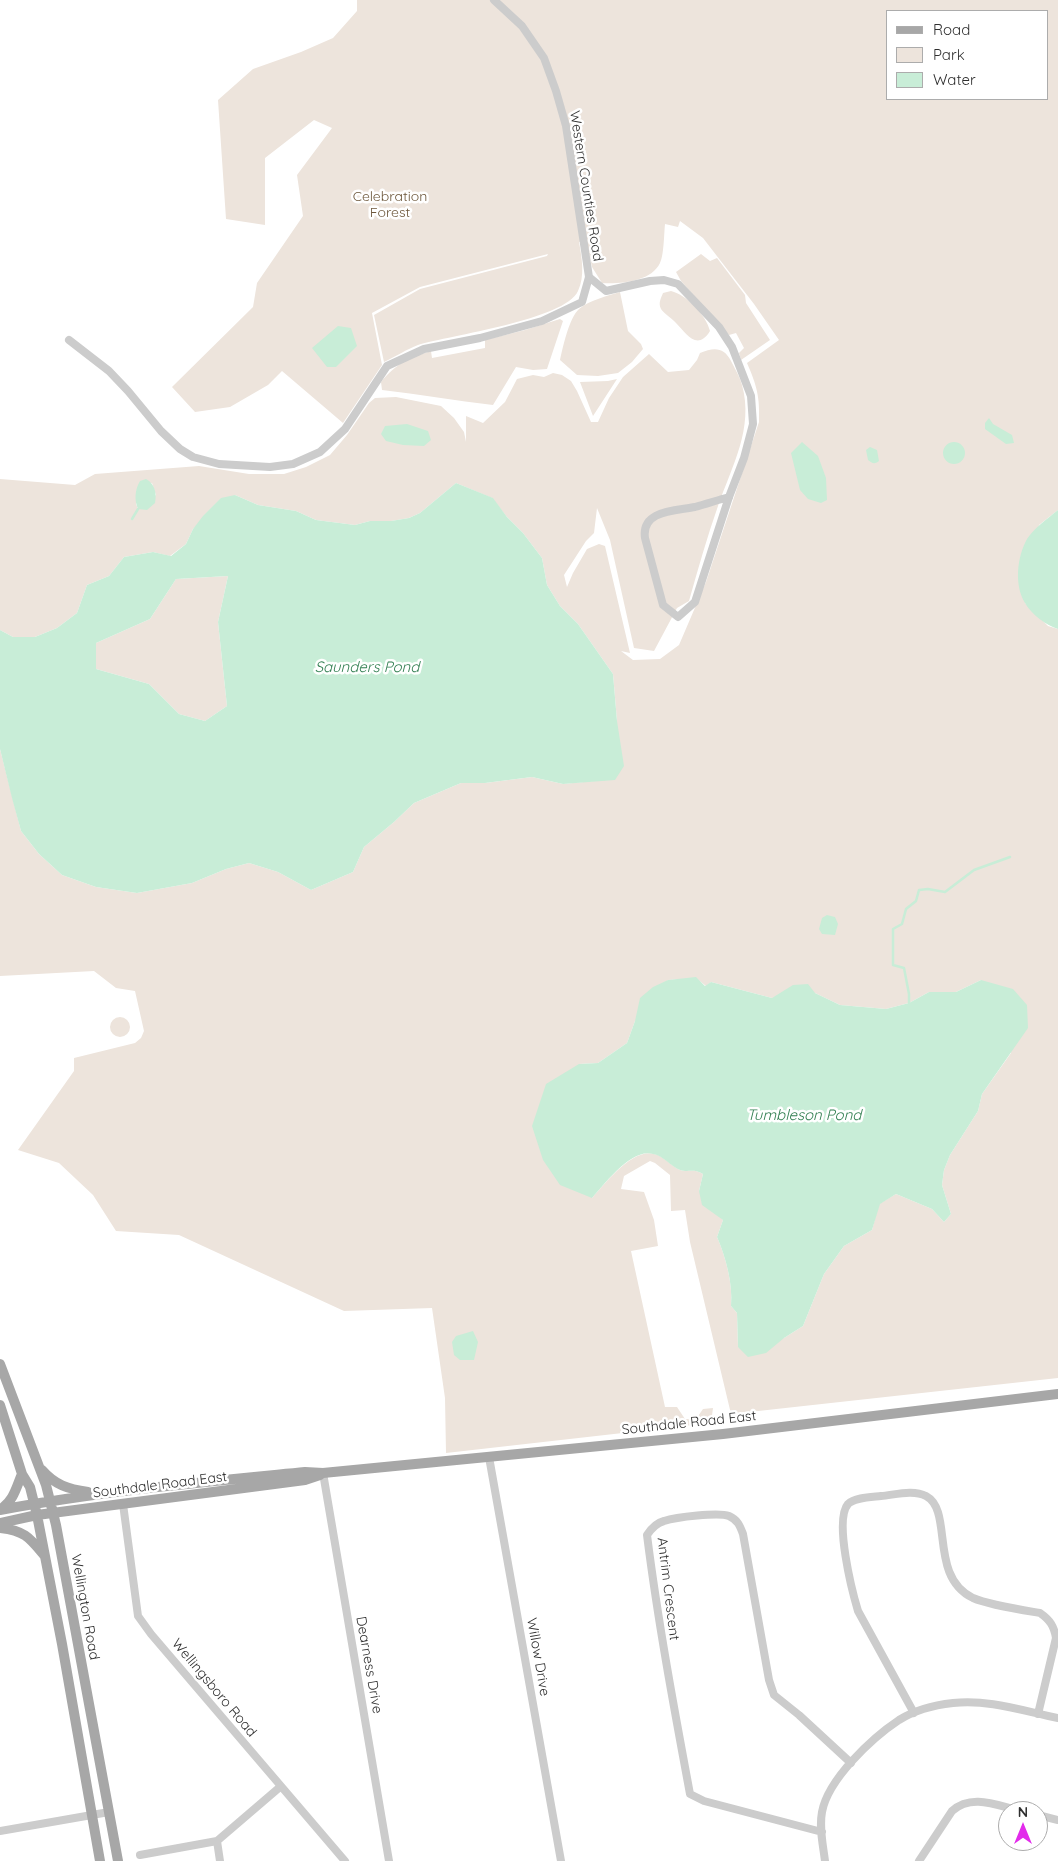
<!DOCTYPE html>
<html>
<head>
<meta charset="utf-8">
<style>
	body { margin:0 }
	#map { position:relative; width:1058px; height:1861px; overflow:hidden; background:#fff; font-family:Quicksand,sans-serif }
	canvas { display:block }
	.legend { position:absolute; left:886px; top:10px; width:162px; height:90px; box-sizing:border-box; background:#fff; border:1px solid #acacac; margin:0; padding:6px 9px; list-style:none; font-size:15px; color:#2f2f2f }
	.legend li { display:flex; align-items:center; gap:10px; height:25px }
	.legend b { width:25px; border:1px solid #acacac }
	.north { position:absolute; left:998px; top:1801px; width:50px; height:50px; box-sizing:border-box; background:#fff; border:1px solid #acacac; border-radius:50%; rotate:0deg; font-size:14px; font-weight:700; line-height:20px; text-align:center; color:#2f2f2f }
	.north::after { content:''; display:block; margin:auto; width:18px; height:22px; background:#e22beb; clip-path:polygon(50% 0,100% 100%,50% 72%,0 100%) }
</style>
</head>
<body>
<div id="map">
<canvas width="1058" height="1861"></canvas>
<ul class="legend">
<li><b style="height:6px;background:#a7a7a7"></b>Road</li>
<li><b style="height:14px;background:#ede4dc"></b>Park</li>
<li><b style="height:14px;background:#c8edd7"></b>Water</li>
</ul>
<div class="north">N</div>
</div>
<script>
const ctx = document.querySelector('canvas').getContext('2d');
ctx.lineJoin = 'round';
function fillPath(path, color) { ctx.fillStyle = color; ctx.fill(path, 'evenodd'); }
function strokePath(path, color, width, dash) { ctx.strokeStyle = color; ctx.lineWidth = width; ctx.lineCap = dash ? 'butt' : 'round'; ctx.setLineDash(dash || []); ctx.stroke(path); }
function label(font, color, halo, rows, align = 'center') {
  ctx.font = font + ' Quicksand,sans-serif'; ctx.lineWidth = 5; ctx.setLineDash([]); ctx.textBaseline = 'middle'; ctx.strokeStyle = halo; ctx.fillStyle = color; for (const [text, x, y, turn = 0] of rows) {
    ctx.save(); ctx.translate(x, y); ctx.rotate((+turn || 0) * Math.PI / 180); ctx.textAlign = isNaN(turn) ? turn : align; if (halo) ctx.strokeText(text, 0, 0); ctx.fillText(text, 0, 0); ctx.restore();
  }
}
fillPath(new Path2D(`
	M357 0H1058V510L1039 525 1025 603 1048 626 1058 629V1378L731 1414 690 1242 685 1210 671 1211 670 1175 655 1163 650 1161 624 1176 621 1189 644 1192 654 1220 658 1246 631 1251 665 1407H677L685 1419H696L703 1409 713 1408 711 1423 446 1453 445 1398 432 1308 344 1311 179 1235 116 1231 93 1195 59 1163 18 1150 74 1071V1058L135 1043 141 1038 144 1031 135 991 116 988 94 971 0 976V749L21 831 39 854 62 875 96 887 137 893 192 883 226 869 249 863 278 872 311 890 353 872 364 847 394 822 414 803 461 783H485L532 777 563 784 615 779 617 721 613 674 578 624 560 606 547 585 542 558 523 533 507 517 492 498 456 483 420 513 409 518 391 521H370L355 525 316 520 296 511 258 505 235 495 193 529 186 544 170 556 153 552 124 557 109 576 87 585 77 613 57 628 35 637H13L0 630V479L75 485 95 474 199 466 249 474H284L306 467 330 455 347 435 369 403 375 398 396 397 441 406 454 418 464 432 466 442V416L483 423 505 402 517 379 533 375 544 377 553 373 562 375 571 381 577 391 591 422H598L609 398 623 377 649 354 668 372 689 370 697 360 700 353C714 347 724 347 731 361 735 369 740 377 742 385 754 428 732 466 718 506 707 537 698 569 689 601L677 608 654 651 634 648 610 540 597 508 594 533 586 541 564 575 567 587 573 573 587 549 599 544 605 546 630 653 621 651 633 660 660 659 679 645 706 582 759 422C760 397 757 386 747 363L779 340 754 304 703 238 680 221 678 227 665 224C664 234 664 255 660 263 651 282 620 284 602 283L592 267 586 240 579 242C582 259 585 276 578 291 565 320 450 335 418 345 407 349 395 357 384 362L374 315 420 289 547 256 548 254 420 287 372 313 382 365 343 423 282 371 268 385 230 407 195 412 172 387 253 307 257 283 303 216 297 175 332 128 314 120 265 158V225L226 219 218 100 253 69 301 52 333 38 357 11ZM887 11H1047V99H887ZM152 483 156 495 138 509 136 504V491ZM696 978 706 986 711 982 772 998 815 993 840 1005 886 1009 909 1003 929 992H956L981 980 1011 1053 982 1094 978 1111 950 1155 944 1170 942 1185 951 1214 944 1222 932 1209 896 1194 879 1204 872 1230 844 1246 824 1274 803 1326 784 1338 738 1347 737 1313 731 1306C733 1284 726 1258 717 1237L723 1220 699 1191 703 1174C692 1168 689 1173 680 1170 671 1166 664 1156 654 1154 632 1148 605 1184 592 1198L579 1064 598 1063 627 1043 635 1021 668 980Z
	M701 254 710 261 717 258 745 295 746 303 770 340 741 360 739 353 744 348 736 333 729 335 681 281 676 272Z
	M671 291C687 295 706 315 710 331 697 352 686 333 676 323 672 318 664 314 661 309 658 303 661 298 663 293Z
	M620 292 628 331 641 344 643 349 632 362 618 373 598 376 577 375 560 360C563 347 569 318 579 309 590 300 607 296 620 292Z
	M560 319 563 321 547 369 533 370 516 367 493 405C456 401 419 394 382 390L381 382C397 363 407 359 431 351L432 358 485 348V340L525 330Z
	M617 379 593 416 580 382 608 381Z
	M228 576 218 622 227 706 205 721 179 714 149 684 96 669V643L150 619 176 579Z
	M110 1027a10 10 0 1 1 20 0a10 10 0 1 1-20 0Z`), '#ede4dc');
fillPath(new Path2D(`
	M338 326 351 328 357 346 336 367H327L312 348Z
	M989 418 993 424 1012 435 1014 443 1006 444 985 429V423Z
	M407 424 428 431 431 440 424 446 403 445 386 441 381 434 385 426Z
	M943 453a11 11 0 1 1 22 0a11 11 0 1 1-22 0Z
	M802 442 818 456 826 478 827 500 821 503 808 499 800 490 791 453Z
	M870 447 877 450 879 461C874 465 872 463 868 460L866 450Z
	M146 479C155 484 157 493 155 503L147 510 138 509C134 500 135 489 140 481Z
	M456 483 493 498 507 517 523 533 542 558 547 585 560 606 578 624 613 674 617 721 624 766 615 780 563 784 532 777 485 783H461L414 803 394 822 364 847 353 872 311 890 278 872 249 863 226 869 192 883 137 893 96 887 62 875 39 854 21 831 12 798 0 749V630L13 637H35L57 628 77 613 87 585 109 576 124 557 153 552 171 556 186 544 193 529 203 516 221 498 235 495 258 505 296 511 316 520 355 525 370 521H391L409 518 420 513ZM228 576 218 622 227 706 205 721 179 714 149 684 96 669V643L150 619 176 579Z
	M1058 510V629C1046 625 1032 615 1025 603 1014 585 1017 557 1027 539 1035 527 1047 519 1058 510Z
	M827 915 835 917 838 924 835 935 822 934 819 929 822 918Z
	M696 977 705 986 711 982 772 998 793 985 808 984 815 993 840 1005 886 1009 909 1003 929 992H956L981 980 1013 989 1027 1005 1028 1028 982 1094 978 1111 950 1155 944 1170 942 1185 951 1214 944 1222 932 1209 896 1194 880 1204 872 1230 844 1246 824 1274 803 1326 784 1338 766 1353 748 1357 738 1347 737 1313 731 1306C733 1284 726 1258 717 1237L723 1220 702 1205 699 1191 703 1174C692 1168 689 1173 680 1170 670 1166 664 1156 653 1154 631 1148 605 1184 592 1198L560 1185 543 1160 532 1126 546 1084 579 1064 598 1063 627 1043 635 1021 640 998 653 987 668 980Z
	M473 1331 478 1342 474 1360H460L454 1355 452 1342 456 1336Z`), '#c8edd7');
strokePath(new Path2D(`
	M132 519 138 509
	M909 1003V994L904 968 893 965V929L902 924 906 909 916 901 919 890 928 889 945 892 974 870 1010 857`), '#c8edd7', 2.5);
strokePath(new Path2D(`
	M589 277 606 291 650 281 664 280 678 284 719 327 732 347 751 396 753 424 744 458 729 497 695 602 678 617 663 605 645 538C641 510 675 511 695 507 706 504 718 500 729 497
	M69 340 109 371 128 391 161 431 180 449 193 457 219 464 270 467 293 464 320 452 345 429 387 366 424 349 480 338 542 321 582 302 589 277 566 126 556 91 544 58 522 26 494 0
	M489 1457 561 1861
	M323 1473 389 1861
	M123 1504 138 1616 151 1634 345 1861
	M914 1713 858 1611C852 1591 834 1520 848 1504 855 1497 871 1497 881 1496 894 1495 913 1489 926 1496 954 1511 928 1576 973 1598 989 1605 1022 1610 1040 1613 1050 1620 1054 1626 1056 1638L1038 1714
	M1038 1815 1058 1820
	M0 1831 109 1812
	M822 1832 704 1801 690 1794C674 1708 658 1622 647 1535 651 1529 656 1523 664 1521 676 1517 719 1512 729 1516 738 1520 740 1526 743 1534L769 1680 774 1695 799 1715 851 1763
	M217 1841 220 1861
	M140 1855 217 1841 280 1787
	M825 1861C823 1845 819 1828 822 1812 828 1779 872 1738 899 1720 915 1710 935 1705 953 1703 989 1699 1023 1711 1058 1718
	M919 1861 952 1811C972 1793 998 1806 1021 1811`), '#ccc', 8);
strokePath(new Path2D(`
	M0 1364 46 1485 56 1525 118 1861
	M0 1405 22 1474 30 1487 37 1515 62 1644 100 1861
	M42 1470C55 1485 68 1489 88 1492
	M1 1509C14 1500 16 1488 22 1474
	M0 1510C101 1491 203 1482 305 1472L323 1473 723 1434 1058 1394
	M0 1523 37 1515 305 1480 320 1475
	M0 1528C25 1531 29 1537 44 1555`), '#a7a7a7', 10);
label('14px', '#2f2f2f', '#fff', [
	["Western Counties Road",586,186,81],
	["Southdale Road East",689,1423,-6],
	["Southdale Road East",160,1485,-7],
	["Antrim Crescent",668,1589,83],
	["Wellington Road",85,1607,80],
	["Willow Drive",538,1657,80],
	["Dearness Drive",369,1665,80],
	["Wellingsboro Road",214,1688,50]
]);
label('14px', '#6c563a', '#fff', [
	["Celebration",390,197],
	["Forest",390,213]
]);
label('italic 15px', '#348053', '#fff', [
	["Saunders Pond",367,667],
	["Tumbleson Pond",804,1115]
]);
</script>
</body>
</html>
